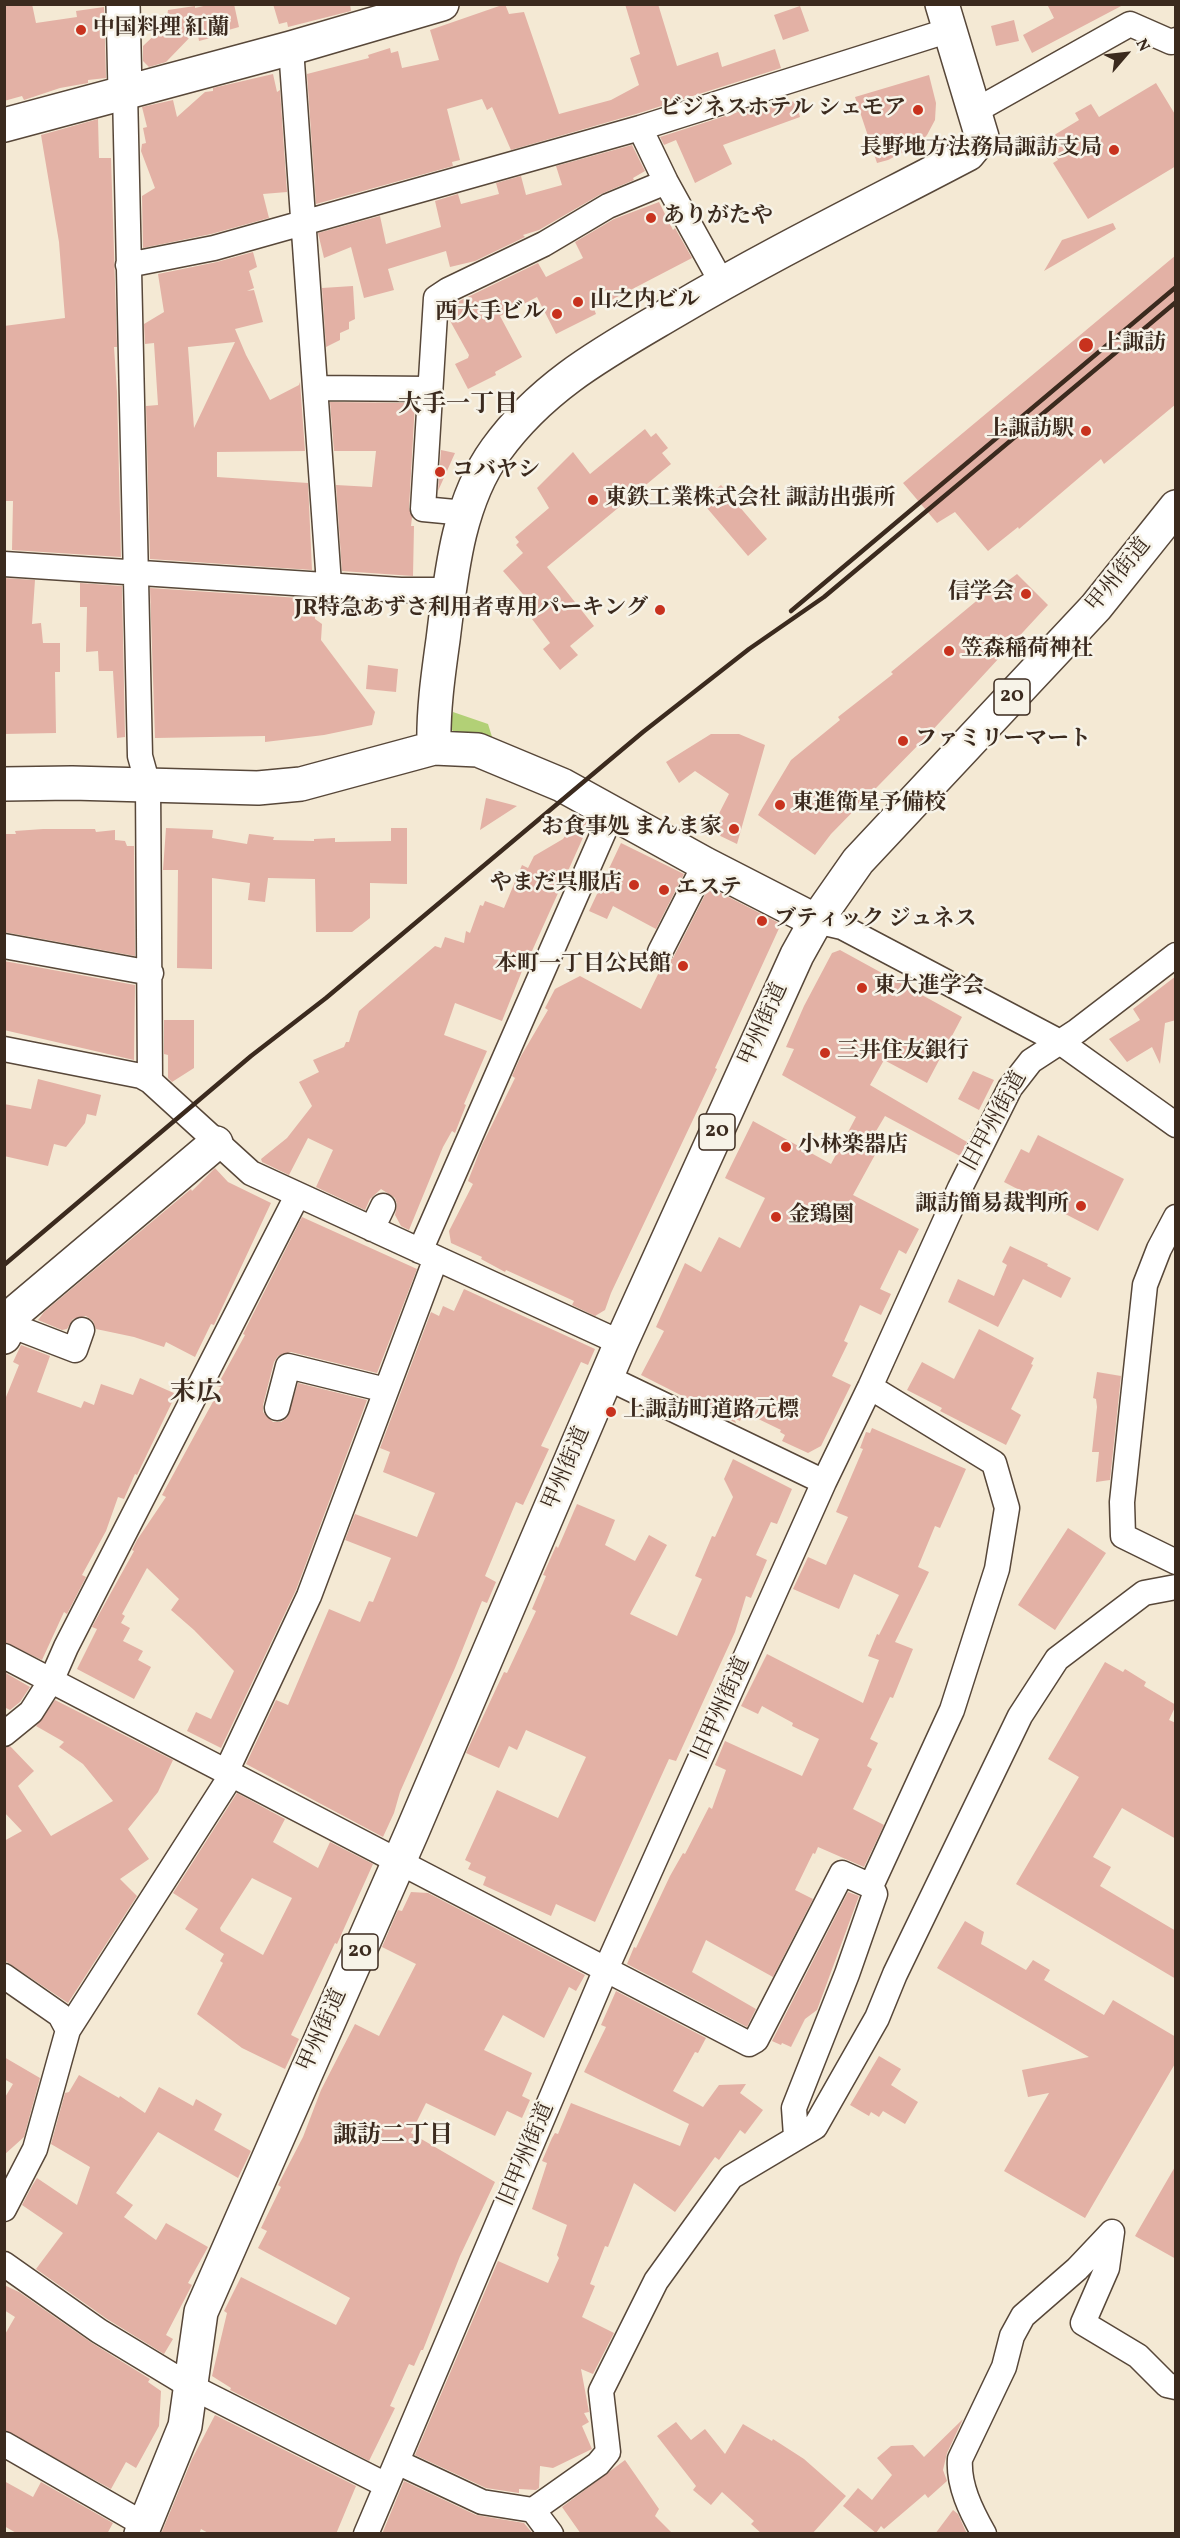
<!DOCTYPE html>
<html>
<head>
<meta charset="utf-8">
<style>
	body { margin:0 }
	#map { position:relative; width:1180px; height:2538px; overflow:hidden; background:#f4e9d4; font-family:Vollkorn,serif }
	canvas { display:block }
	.frame { position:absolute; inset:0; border:6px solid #3b2a1e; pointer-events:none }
	.north { position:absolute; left:1096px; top:24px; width:60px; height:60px; -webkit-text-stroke:4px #f7f3e8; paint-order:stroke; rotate:62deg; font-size:16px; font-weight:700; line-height:24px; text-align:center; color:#3b2a1e }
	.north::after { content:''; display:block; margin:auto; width:21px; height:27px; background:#3b2a1e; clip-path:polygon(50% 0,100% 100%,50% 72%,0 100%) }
</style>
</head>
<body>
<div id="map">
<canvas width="1180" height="2538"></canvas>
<div class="frame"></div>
<div class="north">N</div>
</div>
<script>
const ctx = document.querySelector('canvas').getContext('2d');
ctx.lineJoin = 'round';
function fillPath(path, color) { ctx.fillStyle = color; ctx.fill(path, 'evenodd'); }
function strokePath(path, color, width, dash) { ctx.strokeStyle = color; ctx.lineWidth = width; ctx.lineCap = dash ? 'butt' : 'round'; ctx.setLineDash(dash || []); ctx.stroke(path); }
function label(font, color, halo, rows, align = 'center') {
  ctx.font = font + ' Vollkorn,"Noto Serif JP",serif'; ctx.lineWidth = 5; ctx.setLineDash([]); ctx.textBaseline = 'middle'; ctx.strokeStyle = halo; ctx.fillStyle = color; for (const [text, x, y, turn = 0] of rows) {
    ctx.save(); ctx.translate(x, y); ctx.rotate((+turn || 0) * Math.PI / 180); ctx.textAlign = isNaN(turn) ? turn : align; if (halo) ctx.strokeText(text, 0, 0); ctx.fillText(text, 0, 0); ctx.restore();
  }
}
fillPath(new Path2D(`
	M453 712 488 724 493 740 458 738 450 727Z`), '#b2d076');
fillPath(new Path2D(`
	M4 4H32L36 23 77 17 76 11 104 7 106 78 88 80V83L60 88 24 100 22 96 4 101Z
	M212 4H234L239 27 225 31 226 34 199 41 197 30 166 62 149 67 143 61V46L166 24 168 10 195 6V8Z
	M273 4H350L351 11 288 27 287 22 279 24Z
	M505 4 509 14 524 12 559 114 611 100 639 85 630 58 640 54 625 4H658L677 66 718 52 722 67 775 49 781 68 636 114 511 150 492 107 487 110 482 99 447 109 460 160 452 162 453 166 316 204 307 74 369 58 368 55 390 48 391 53 398 51 402 68 439 60 430 30Z
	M1047 4H1125L1032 53 1023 35 1054 18Z
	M800 6 809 31 783 40 774 15Z
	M1014 20 1019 41 996 46 991 26Z
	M273 74 277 92 280 90 287 192 263 194 269 218 211 234 143 248 142 196 155 188 141 151 142 144 146 143 143 128 147 127 142 107 173 100 177 117 205 92 213 91V88Z
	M929 75 936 103 935 120 927 135 918 145 888 160 877 163 855 97Z
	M1156 83 1176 116V166L1088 219 1053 163 1058 160 1046 140 1079 120 1075 113 1091 104 1099 117Z
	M795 101 800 117 723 145 732 164 695 183 676 140 664 145 660 137 750 108 751 112Z
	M98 119 99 158H111L117 347H114L117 392 121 557 12 550 13 501H4V326L65 318 59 242 41 135Z
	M632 145 645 171 633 178 634 180 601 194 539 230 523 235 525 237 475 261 450 267 446 251 388 269 394 290 364 298 351 247 324 258 318 233 380 216 386 244 441 227 435 201 458 194 461 204 499 194 496 183 521 176 526 195 562 185 556 166Z
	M659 202 673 230 675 228 692 258 594 309 596 314 556 334 537 297 500 316 522 357 495 372 496 375 468 389 455 364 468 358 469 355 449 319 451 305 538 263 546 277 583 258 575 242 614 219Z
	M1113 223 1116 229 1044 271 1062 240Z
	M253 252 257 267 249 271 254 288 247 291 254 290 263 322 235 329 246 355 270 400 299 385 300 382 305 451 217 452V477L308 483 312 570 150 559 146 406 158 405 154 343 145 344 144 324 164 312 158 274 217 262ZM235 342 194 428 188 347Z
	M1176 255V404L1104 464 1101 459 1019 529 1018 527 988 551 955 512 937 523 903 483Z
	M353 286 355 319 349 322V329L340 333V340L326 347 322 288Z
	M330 402 415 403 409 508 412 517 411 526H414L413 576 342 571 336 485 372 487 376 451H334Z
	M645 429 651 437 656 433 668 448 662 453 671 464 547 567 594 626 570 646 578 655 560 670 543 649 550 643 532 619 540 614 503 571 523 553 516 545 519 542 515 537 549 508 537 488 573 452 590 474Z
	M441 450 455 453 438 491Z
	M721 485 767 539 748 556 701 501Z
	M1017 574 1048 605 928 735 831 834 815 855 758 815 791 760 840 720 838 717 893 674 891 672 998 583 1001 586Z
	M4 578 35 580 32 624 41 623 43 643H60V672H55L56 733 4 734Z
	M80 583 122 586 125 737 117 738 113 671H99L98 651 86 652 87 607H80Z
	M150 588 314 599 315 619 322 624 321 640 375 712 372 725 324 735 265 742V736L155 738Z
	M368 665 398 669 396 692 366 689Z
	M711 734H739L765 745 737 844 710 831 729 794 695 771 679 783 666 762Z
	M486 798 517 806 480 830Z
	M579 816 590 822 532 951H530L502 1021 455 1003 444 1035 487 1051 464 1104 466 1105 455 1133 452 1131 443 1147 409 1230 401 1226 395 1215 397 1205 395 1198 381 1189 370 1199 365 1210 316 1187 333 1150 308 1138 289 1175 262 1162 261 1159 287 1138 312 1106 299 1082 319 1072 313 1060 344 1047 346 1042H349L359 1011 435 946 441 948 445 937 464 943 466 931 470 933 480 905 483 906 485 901 504 908 522 865 528 868 534 856 563 839Z
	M166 828 213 830 212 838 247 844 249 834 274 837 273 840 314 841V839L335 838V842L391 841V828H407V884L370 883V918L352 932H316L315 879 268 878 265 902 248 900 250 883 212 878V969L177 968 178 870H163Z
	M43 829H95L96 832 115 830V840L125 841 127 846H134L135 956 4 932V834H16L15 831Z
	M621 843 684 874 656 929 613 906 607 919 589 911Z
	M709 887 781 924 715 1068 717 1069 611 1293 605 1310 595 1316 572 1305 574 1301 506 1270 505 1272 481 1259 482 1257 451 1243 449 1231 473 1184 468 1181 482 1145 515 1078 512 1076 521 1056 548 1010 545 1008 555 989 580 976 641 1009 662 966 673 958Z
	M840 950 962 1017 927 1083 884 1060 870 1085 967 1142 960 1156 885 1116 866 1148 876 1153 853 1195 919 1229 906 1254 899 1250 880 1289 891 1294 881 1315 860 1305 844 1341 848 1343 832 1376 851 1385 821 1446 808 1453 782 1441 785 1435 780 1432 781 1430 744 1412 740 1421 734 1418 736 1423 641 1375 664 1331 656 1327 685 1263 701 1272 719 1237 740 1248 765 1198 725 1178 753 1121 831 1164 856 1117 782 1075 794 1049 786 1047 804 1006 832 953Z
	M4 961 135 985 134 1060 4 1030Z
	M1176 976V1020L1165 1023 1160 1064 1152 1047 1127 1062 1109 1039 1140 1020 1133 1009Z
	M164 1020H194V1068L172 1082 168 1078V1055L164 1054Z
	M973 1071 994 1080 979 1110 958 1099Z
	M38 1079 101 1095 96 1116 87 1114 85 1123 66 1147 54 1144 48 1166 4 1156V1104L31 1109Z
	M1038 1135 1124 1179 1098 1231 1004 1182 1021 1149 1029 1153Z
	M215 1168 228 1182 271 1203 214 1325 211 1324 195 1357 166 1342 164 1347 134 1337 96 1329 93 1321 86 1316 73 1319 67 1329 62 1330 38 1320 44 1312 191 1189 192 1191Z
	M302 1217 417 1269 377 1373 291 1352 278 1356 274 1362 263 1405V1412L273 1422H281L287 1418 298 1383 367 1400 296 1590 221 1748 187 1731 196 1712 211 1719 234 1671 194 1630 171 1610 179 1599 147 1568 122 1614 125 1616 121 1623 130 1628 123 1641 143 1651 138 1660 151 1667 134 1699 77 1669 97 1629 92 1627 134 1551 132 1550 137 1540 166 1497 162 1495 221 1387 217 1386 245 1335 243 1334Z
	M1010 1246 1048 1264 1047 1266 1071 1278 1061 1298 1023 1279 998 1327 948 1302 958 1279 994 1296 1007 1265 1002 1262Z
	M464 1289 595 1349 588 1365 581 1362 541 1446 549 1449 523 1505 516 1502 485 1576 496 1582 487 1603 482 1601 455 1668 400 1792 394 1813 383 1837 246 1764 276 1700 288 1705 329 1609 360 1622 369 1601 373 1602 391 1558 345 1540 355 1514 417 1537 435 1493 383 1472 390 1452 380 1448 431 1312 439 1316 443 1306 454 1311Z
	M979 1329 1034 1358 1031 1364 1033 1365 1011 1409 1021 1415 1006 1445 940 1411 942 1408 907 1390 922 1362 954 1379Z
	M21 1345 50 1356 37 1392 81 1408 84 1401 94 1405 101 1384 133 1395 140 1378 176 1394 137 1475 135 1474 124 1499 118 1497 106 1531 82 1575 86 1577 67 1614 64 1612 42 1660 4 1642V1402L19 1365 13 1362Z
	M1097 1372 1121 1376 1110 1480 1096 1482 1099 1452H1092L1097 1407 1096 1399 1093 1398Z
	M872 1428 966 1469 940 1528 935 1526 918 1567 929 1572 895 1642 913 1649 893 1698 890 1697 870 1739 878 1743 867 1766 872 1769 853 1809 884 1825 864 1867 818 1847 815 1854 813 1853 795 1890 813 1899 773 1977 706 1940 692 1972 756 2009 747 2027 627 1964 634 1947 636 1948 670 1876 683 1853 685 1854 709 1807 712 1809 726 1770 715 1765 725 1741 802 1776 819 1739 792 1726 793 1723 762 1706 758 1714 741 1706 767 1654 863 1703 879 1660 868 1656 877 1634 879 1635 899 1595 854 1574 839 1609 793 1589 808 1557 826 1565 848 1517 836 1512 863 1449 860 1448 866 1432 870 1433Z
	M733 1459 792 1489 777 1524 771 1522 756 1555 767 1560 751 1598 746 1596 735 1632 676 1761 669 1759 595 1922 556 1904 551 1916 483 1885 486 1877 468 1869 471 1863 465 1860 497 1790 558 1818 586 1757 526 1730 517 1750 509 1746 499 1768 466 1753 495 1691 504 1672 507 1673 536 1611 532 1609 546 1576 543 1575 556 1546 558 1548 577 1504 615 1520 605 1545 635 1561 649 1535 667 1545 630 1614 677 1636 702 1579 695 1576 712 1536 715 1537 733 1497 724 1479Z
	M1068 1528 1106 1553 1055 1630 1018 1605Z
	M1105 1662 1123 1672 1125 1669 1146 1682 1144 1686 1176 1705 1169 1720 1176 1723V1839L1122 1808 1093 1857 1111 1867 1100 1886 1176 1931V1979L1016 1884 1079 1777 1048 1759Z
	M4 1672 30 1687 20 1702 10 1710 4 1707Z
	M55 1700 173 1760 158 1792 128 1829 149 1859 120 1879 137 1896 68 2003 4 1960V1841L22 1831 4 1812V1748L10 1746 34 1771 18 1786 51 1836 113 1801 83 1764 59 1747 64 1742 36 1726Z
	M237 1793 285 1819 273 1842 318 1868 330 1842 373 1864 337 1944 335 1943 291 2035 299 2039 285 2069 242 2048 197 2014 223 1963 220 1961 224 1954 185 1929 198 1909 173 1893ZM252 1878 292 1898 263 1955 221 1931 220 1928Z
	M411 1892 428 1893 585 1975 576 1991 569 1987 544 2038 503 2015 484 2050 532 2073 522 2096 530 2100 522 2118 507 2111 495 2136 426 2103 411 2133 495 2182 460 2256 423 2350H421L414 2366 409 2364 390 2406 395 2408 369 2461 230 2390 231 2388 212 2376 227 2313 224 2311 241 2277 336 2325 350 2298 258 2248 267 2231 261 2228 281 2187 278 2185 303 2137 321 2090 355 2024 379 2036 416 1964 382 1947 398 1910 402 1911Z
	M848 1892 859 1896 817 2010 805 2019 791 2047 782 2043 781 2045 772 2041Z
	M965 1921 984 1932 981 1944 1026 1970 1033 1960 1050 1970 1044 1980 1104 2015 1113 2000 1176 2037V2062L1085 2218 1004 2171 1049 2093 1028 2097 1022 2070 1089 2057 937 1968Z
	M616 1991 706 2038 698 2053 695 2052 673 2091 703 2107 719 2085 746 2084 740 2093 763 2110 745 2134 740 2130 719 2160 715 2157 675 2212 634 2183 608 2247 605 2246 590 2284 595 2286 582 2317 614 2333 593 2374 581 2369 589 2412 584 2413 589 2422 582 2426 592 2449 553 2468 540 2466 539 2488 536 2490 519 2489V2493L486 2488 415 2455 498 2261 548 2283 559 2258 557 2255 567 2225 532 2209 547 2163 542 2161 552 2138 555 2133 558 2134 571 2103 680 2146 689 2124 584 2072 606 2027 601 2025Z
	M879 2056 901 2069 891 2085 918 2102 905 2124 883 2111 879 2117 871 2112 869 2116 850 2105Z
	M4 2057 40 2078 24 2137 4 2155V2099L13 2084 4 2079Z
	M79 2075 119 2098 120 2096 145 2113 159 2087 193 2106 196 2099 222 2114 214 2130 251 2151 238 2178 158 2132 116 2193 133 2205 124 2217 156 2240 166 2223 208 2247 188 2283 192 2285 166 2335 173 2339 164 2354 107 2319 36 2269 63 2233 22 2205 32 2186 37 2178 77 2205 90 2167 51 2144 65 2093 69 2092Z
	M1176 2165V2259L1135 2236Z
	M4 2285 19 2292 92 2343 150 2379 148 2382 161 2391 159 2426 136 2468 126 2462 111 2489 4 2430V2336L15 2317 4 2310Z
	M215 2415 356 2486 336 2534H210L201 2529 199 2534H161L192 2459Z
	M963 2419 947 2453 943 2470 947 2481 928 2498 925 2494 884 2529 881 2526 876 2533 843 2506 858 2488 872 2500 892 2475 877 2458 891 2446 913 2445 924 2457Z
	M676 2422 691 2440 705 2429 725 2454 743 2424 772 2441 773 2439 804 2459 846 2496 812 2534H762L751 2524 754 2521 722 2492 711 2505 693 2490 696 2486 657 2436Z
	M625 2460 659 2509 655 2516 673 2534H581L562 2507Z
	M4 2481 33 2497 41 2482 113 2523 107 2534H18L4 2526Z
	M404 2481 476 2515 524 2523 533 2534H382Z
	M953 2510 958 2514 967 2534H935Z`), '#e3b1a5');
const street = new Path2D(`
	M291 48 329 584
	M125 92 140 756 148 785 150 1081
	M975 111 1130 24 1171 42 1176 40
	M640 128 666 182 722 283
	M128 265 214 248 640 128 950 30
	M316 388 430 389
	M465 513 423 509 436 298 448 290 544 244 608 206 666 182
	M4 564 401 590H449
	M816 921 842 927 1060 1042 1176 1125
	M4 946 151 973
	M660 952 705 864
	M4 1049 141 1076 150 1081 251 1173 621 1343
	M1176 1217 1159 1249 1145 1285 1122 1502 1123 1536 1176 1562
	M372 1229 383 1206
	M420 1251 612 813
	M10 1325 75 1350 82 1330
	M608 1378 824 1482
	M870 1387 994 1463 1007 1508 997 1569 952 1710 871 1886
	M277 1408 288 1366 386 1390
	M4 1656 749 2044 756 2040 842 1873 871 1886 875 1894 847 1974 794 2108 796 2136
	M4 1734 31 1712 52 1679 66 1647 297 1196
	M4 1976 60 2015 68 2030
	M4 2209 35 2149 68 2030 227 1782V1770L309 1596 436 1258
	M1112 2232 1107 2268 1083 2323 1138 2356 1167 2385 1176 2387
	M4 2264 99 2331 190 2386 386 2485
	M4 2444 145 2525
	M397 2462 482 2502 533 2510 551 2534
	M533 2510 598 2464 608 2452 601 2391 656 2281 731 2177 815 2127 877 2018 895 1974 1020 1716 1057 1659 1144 1593 1176 1587
	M366 2534 606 1969 824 1482 870 1387 960 1188 1010 1088 1031 1061 1077 1031 1176 955
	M984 2534C971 2511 958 2485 960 2459L1004 2367 1012 2336 1023 2316 1077 2269 1112 2232`);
const secondary = new Path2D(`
	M123 4 125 92
	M4 125 291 48 442 4
	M434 748C433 711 438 676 443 640 451 576 457 504 496 450 543 385 605 352 673 312 769 255 869 206 968 154L982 137 942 4
	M4 784 72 783 258 788 301 784 434 748 478 750 562 785 705 864 816 921
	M4 1337 18 1310 216 1143`);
const highway = new Path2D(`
	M141 2534 185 2426 201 2312 412 1832 621 1343 797 955 816 921 858 861 1096 607 1176 507`);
strokePath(street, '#574739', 27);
strokePath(secondary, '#574739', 36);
strokePath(highway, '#574739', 36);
strokePath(street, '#fff', 24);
strokePath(secondary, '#fff', 33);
strokePath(highway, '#fff', 33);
strokePath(new Path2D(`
	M791 611 1176 287
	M4 1265 251 1056 326 998 643 732 749 649 824 597 1176 302`), '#3b2a1e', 4.5);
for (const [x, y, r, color] of [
	[81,30,6,"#c8321e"],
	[918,110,6,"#c8321e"],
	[1114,150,6,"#c8321e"],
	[651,218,6,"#c8321e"],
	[578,302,6,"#c8321e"],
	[557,314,6,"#c8321e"],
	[1086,345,8,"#c8321e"],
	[1086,431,6,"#c8321e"],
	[440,472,6,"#c8321e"],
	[593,500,6,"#c8321e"],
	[1026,594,6,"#c8321e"],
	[660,610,6,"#c8321e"],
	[949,651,6,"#c8321e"],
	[903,741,6,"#c8321e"],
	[780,805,6,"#c8321e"],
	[734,829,6,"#c8321e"],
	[634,885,6,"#c8321e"],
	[664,890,6,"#c8321e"],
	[762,921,6,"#c8321e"],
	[683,966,6,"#c8321e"],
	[862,988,6,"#c8321e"],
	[825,1053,6,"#c8321e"],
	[786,1147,6,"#c8321e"],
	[1081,1206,6,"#c8321e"],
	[776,1217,6,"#c8321e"],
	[611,1412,6,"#c8321e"]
]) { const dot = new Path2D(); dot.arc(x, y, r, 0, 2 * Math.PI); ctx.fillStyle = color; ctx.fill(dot); strokePath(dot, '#f7f3e8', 2); }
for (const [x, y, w] of [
	[1012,697,36],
	[717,1132,36],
	[360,1952,36]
]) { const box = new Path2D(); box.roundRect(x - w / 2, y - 18, w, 36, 4.5); ctx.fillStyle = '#f7f3e8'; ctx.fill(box); strokePath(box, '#3b2a1e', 1.5); }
label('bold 21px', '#3b2a1e', null, [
	["20",1012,697],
	["20",717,1132],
	["20",360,1952]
]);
label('bold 22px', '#3b2a1e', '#f7f3e8', [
	["中国料理 紅蘭",93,30],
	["ビジネスホテル シェモア",906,110,"right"],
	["長野地方法務局諏訪支局",1102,150,"right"],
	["ありがたや",663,218],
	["山之内ビル",590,302],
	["西大手ビル",545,314,"right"],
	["上諏訪",1100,345],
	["上諏訪駅",1074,431,"right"],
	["コバヤシ",452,472],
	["東鉄工業株式会社 諏訪出張所",605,500],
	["信学会",1014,594,"right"],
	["JR特急あずさ利用者専用パーキング",648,610,"right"],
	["笠森稲荷神社",961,651],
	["ファミリーマート",915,741],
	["東進衛星予備校",792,805],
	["お食事処 まんま家",722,829,"right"],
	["やまだ呉服店",622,885,"right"],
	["エステ",676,890],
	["ブティック ジュネス",774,921],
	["本町一丁目公民館",671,966,"right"],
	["東大進学会",874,988],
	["三井住友銀行",837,1053],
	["小林楽器店",798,1147],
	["諏訪簡易裁判所",1069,1206,"right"],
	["金鵄園",788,1217],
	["上諏訪町道路元標",623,1412]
], 'left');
label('22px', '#3b2a1e', '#f7f3e8', [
	["甲州街道",1120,576,-51],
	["甲州街道",765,1025,-66],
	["旧甲州街道",996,1122,-61],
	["甲州街道",568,1469,-67],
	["旧甲州街道",723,1709,-66],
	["甲州街道",324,2031,-66],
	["旧甲州街道",528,2155,-67]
]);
label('bold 24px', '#3b2a1e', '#f7f3e8', [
	["大手一丁目",458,407],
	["諏訪二丁目",393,2138]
]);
label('bold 26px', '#3b2a1e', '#f7f3e8', [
	["末広",196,1395]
]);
</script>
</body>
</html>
